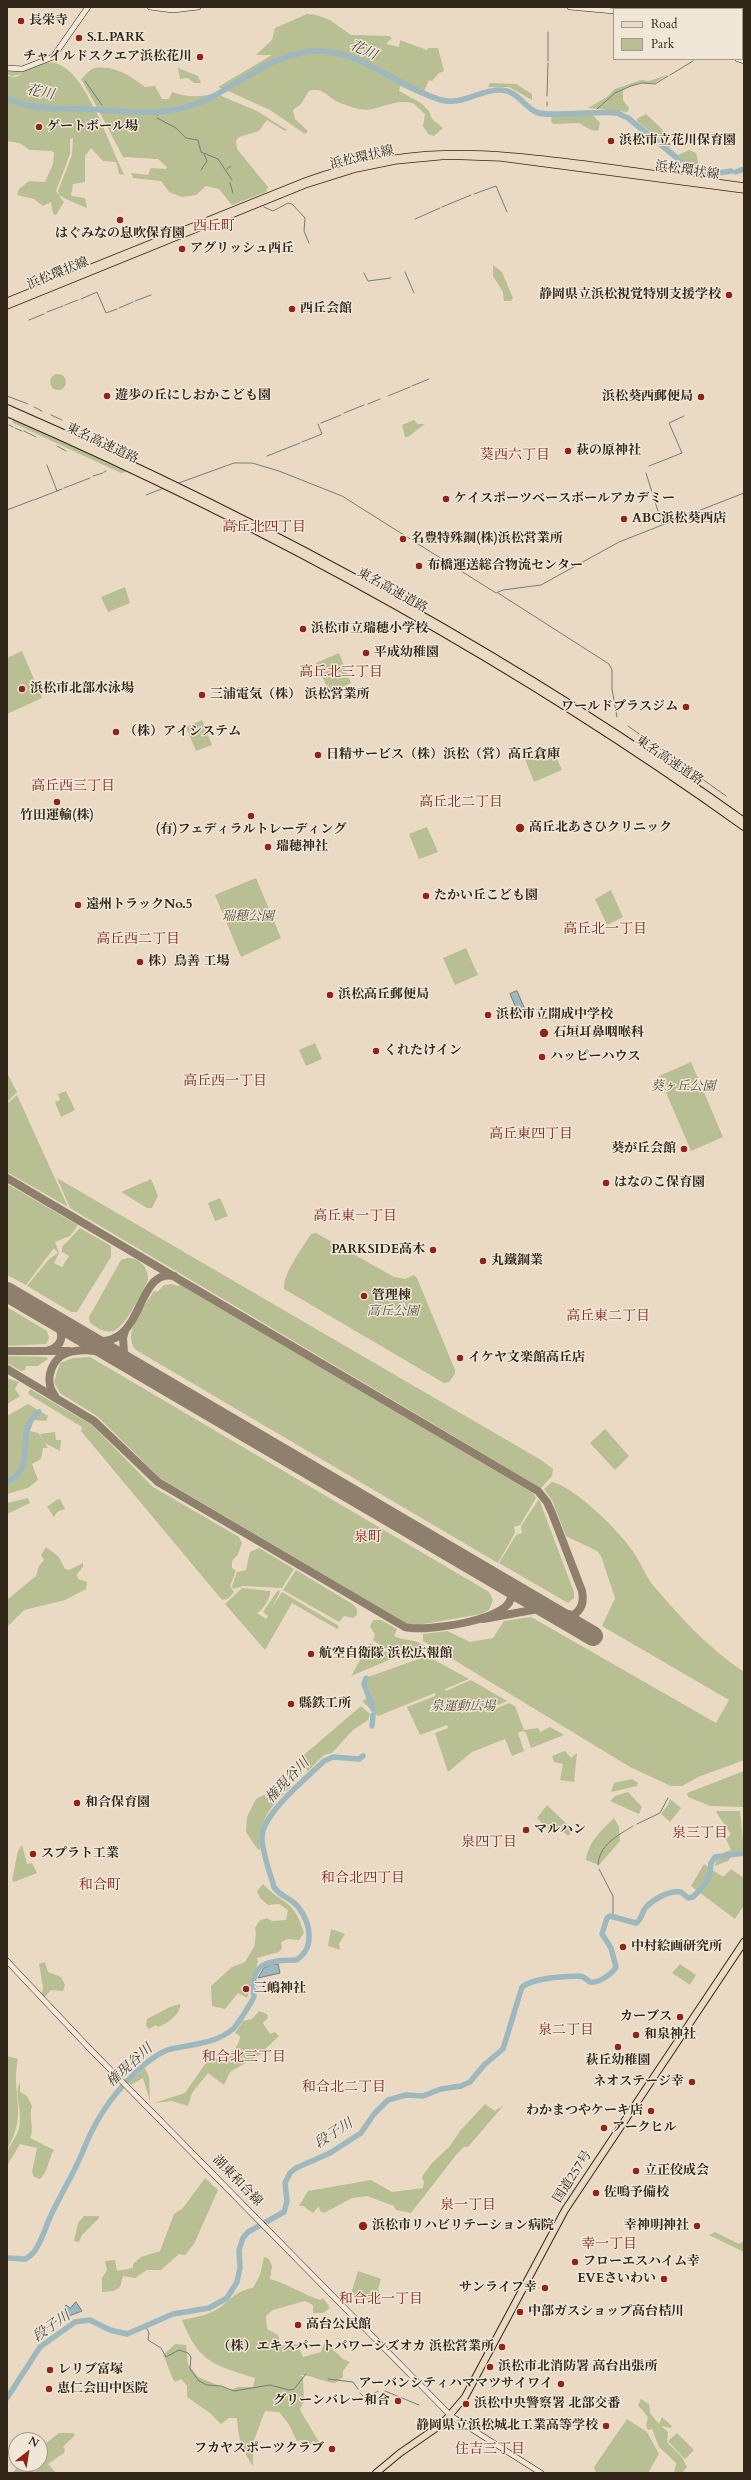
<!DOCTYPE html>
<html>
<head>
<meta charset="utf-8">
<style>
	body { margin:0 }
	#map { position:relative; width:751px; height:2480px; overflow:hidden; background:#eadac3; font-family:Cardo,serif }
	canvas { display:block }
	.frame { position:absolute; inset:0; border:8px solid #312617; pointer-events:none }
	.legend { position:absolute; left:613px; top:8px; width:130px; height:52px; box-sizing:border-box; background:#f1e7d8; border:1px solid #a49a8b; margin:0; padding:5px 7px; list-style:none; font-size:12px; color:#312617 }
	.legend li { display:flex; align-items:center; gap:8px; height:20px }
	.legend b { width:20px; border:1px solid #a49a8b }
	.north { position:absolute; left:8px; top:2432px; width:40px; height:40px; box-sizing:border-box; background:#f1e7d8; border:1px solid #a49a8b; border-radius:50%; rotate:30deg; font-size:11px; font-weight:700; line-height:16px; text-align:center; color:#312617 }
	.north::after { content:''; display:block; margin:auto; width:14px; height:18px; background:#8f2418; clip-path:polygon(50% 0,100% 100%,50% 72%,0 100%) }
</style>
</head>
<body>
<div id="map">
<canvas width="751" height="2480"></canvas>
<div class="frame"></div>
<ul class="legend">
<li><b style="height:5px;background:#eadac3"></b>Road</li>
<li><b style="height:11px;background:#b8bf93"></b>Park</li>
</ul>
<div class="north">N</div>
</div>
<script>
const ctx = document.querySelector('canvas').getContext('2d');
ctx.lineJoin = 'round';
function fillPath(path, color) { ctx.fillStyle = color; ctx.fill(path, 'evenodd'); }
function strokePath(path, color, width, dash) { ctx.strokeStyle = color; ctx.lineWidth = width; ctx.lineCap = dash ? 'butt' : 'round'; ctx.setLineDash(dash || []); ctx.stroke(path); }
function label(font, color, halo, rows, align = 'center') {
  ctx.font = font + ' Cardo,"Noto Serif JP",serif'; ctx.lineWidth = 3; ctx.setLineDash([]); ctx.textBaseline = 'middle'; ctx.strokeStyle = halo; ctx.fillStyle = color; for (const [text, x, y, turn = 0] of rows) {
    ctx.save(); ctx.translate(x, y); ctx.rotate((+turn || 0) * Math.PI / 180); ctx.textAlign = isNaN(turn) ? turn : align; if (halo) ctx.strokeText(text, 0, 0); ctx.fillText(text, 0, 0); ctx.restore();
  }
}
fillPath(new Path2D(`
	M307 14 316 15 330 20 351 35 389 36 392 38 386 44 399 47 400 40 427 50 428 48H438L444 71 439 73 432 81 429 80 422 96 400 86 399 91 421 103 429 111 432 119 443 128 434 136 428 134 423 126 425 114 413 103C392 98 376 113 359 109 353 108 342 104 336 101 326 95 322 87 309 91L301 104 293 110 295 119 308 131 305 134 270 110 226 90 219 95 257 111 287 130 285 131 267 120 259 131 239 137 236 141 237 149 268 187 266 192 232 205 219 189 206 186 196 195 182 197 169 192 161 181 133 178 131 173 148 175 151 168 166 169 167 167 158 159 123 157 99 111H96L124 175 119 174 116 162 103 161 91 148 85 156V182L73 184 71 196 85 198 87 208 68 200 59 195 58 191 72 155 73 138 70 139V154L56 191 64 202 56 215 53 214 51 202 43 206 34 199 17 195 19 189 29 181 45 182 53 164 54 153 52 151 30 150 19 143 7 141V76L16 77 23 74 11 76 7 74V71C21 74 32 66 46 63 69 58 86 93 95 109H98L81 79C84 77 88 71 92 69 111 63 131 76 145 87L155 86 162 99H169L172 92C187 98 209 98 223 89L218 87 272 55H256L272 40 275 28Z
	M178 68 198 76 201 83H194L188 78 180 79Z
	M667 75 655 83H640L623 89V100L629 108 628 112 588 108 607 97 615 89 641 80 649 81Z
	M490 83 516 84 532 94V100L509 87H488Z
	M592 114 600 123 598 131 591 130 579 123 554 124 551 122 552 115Z
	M646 114 662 129 671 149 637 121V119Z
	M689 150 696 153 700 170 691 166 678 155Z
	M493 265 502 272 513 298 511 301H504L503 292 493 276Z
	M50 382a8 8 0 1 1 16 0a8 8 0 1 1-16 0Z
	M14 420 126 470V472L121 473 13 423 12 421Z
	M414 420 418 424H425L408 437H405L402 425Z
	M125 587 130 603 108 612 101 597Z
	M22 651 42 698 7 714V658Z
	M339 653 351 683 330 693 316 663Z
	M202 720 212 745 196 751 186 727Z
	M552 748 562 770 534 782 525 759Z
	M427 827 438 852 419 859 409 834Z
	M256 878 281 938 241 957 215 895Z
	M611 890 623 917 607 925 595 899Z
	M466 948 478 975 455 985 443 958Z
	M315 1043 322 1059 306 1066 299 1050Z
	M691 1062 723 1137 691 1151 659 1076Z
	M7 1073 17 1092 7 1102Z
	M66 1091 75 1110 61 1117 55 1102 60 1100 58 1094Z
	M17 1095 68 1207 7 1172V1104Z
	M57 1178 541 1460 553 1469 552 1476 541 1488 70 1208Z
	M151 1179 158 1196 152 1208H147L121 1192Z
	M7 1184 78 1225 70 1236 55 1242 59 1253 54 1263 62 1267 69 1256 62 1252V1247L80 1228 111 1246V1257L77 1312H71L27 1286 49 1259 58 1253 54 1248 26 1285 7 1275Z
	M220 1198 228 1216 215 1221 208 1203Z
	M316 1233 394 1277 405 1279 414 1275 417 1278 455 1370V1374L449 1382 444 1383 284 1289C282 1275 303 1247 311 1234Z
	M127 1258C139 1257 149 1268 148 1280 142 1292 126 1327 113 1331 105 1333 97 1328 90 1323L89 1317 121 1260Z
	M172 1284 178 1286 179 1284 533 1493 536 1498 520 1525 514 1527 515 1533 498 1563 136 1350C121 1333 145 1306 154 1291L157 1292 164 1285Z
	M7 1307 47 1331 49 1338 46 1344 7 1346Z
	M7 1356 46 1357 48 1359 38 1366H26L25 1370 21 1371 7 1363Z
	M90 1357 489 1592 493 1600 489 1610 481 1614 418 1625 408 1624 160 1478 97 1416 60 1393 54 1382 60 1363 73 1358Z
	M7 1378 19 1382 15 1389 20 1396 7 1404Z
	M30 1389 92 1425 153 1487 239 1537 242 1543 238 1554 232 1561V1568L236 1571 230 1586 234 1592 228 1599 222 1600 81 1431 82 1427 28 1394Z
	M28 1404 48 1416 46 1421 34 1420 30 1431 38 1433 43 1440 40 1434 55 1432 56 1440H61L60 1451 45 1443 48 1448H43L41 1459 32 1464 38 1480 28 1488 7 1494V1416Z
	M605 1429 629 1456 615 1470 590 1443Z
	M552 1482C575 1487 618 1530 632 1550 640 1561 644 1573 652 1584 680 1617 708 1648 744 1672V1760L698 1777 682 1786H671L630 1767 423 1641V1634L447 1631 470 1642 493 1638 504 1621 531 1617 716 1723 729 1700 602 1626 615 1598 601 1556 597 1551 566 1536 552 1500 544 1489Z
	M28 1498 30 1503 7 1514V1503Z
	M58 1499H60L65 1509 57 1512 54 1517 47 1507Z
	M539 1499 574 1592V1598L568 1603 499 1563 516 1535 522 1533 521 1526Z
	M46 1547 59 1557 65 1569 69 1570 83 1563V1567L77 1574 78 1579 87 1582 86 1589 65 1600 24 1610 7 1627V1600L36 1576 39 1566 44 1560 41 1555Z
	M259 1548 294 1569 282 1588 243 1586 233 1589 232 1586 237 1572 246 1570 250 1552Z
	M296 1570 354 1605 357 1609V1615L353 1618 344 1616 339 1622 283 1590Z
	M242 1588 270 1591C271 1599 262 1611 257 1613L266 1619 268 1616 263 1612 278 1590 280 1592 272 1608 282 1592 339 1626 337 1629 292 1603 265 1650 225 1604Z
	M373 1620H381L397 1629 394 1636C402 1641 418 1639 424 1646 403 1659 392 1654 373 1640L375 1634 370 1627Z
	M370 1643 396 1657 351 1676Z
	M427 1656 469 1679 445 1689 446 1691 471 1680 507 1701 492 1708 493 1710 509 1703 515 1706 524 1730 538 1728 540 1732 550 1727 564 1735 531 1748 526 1733 523 1731 518 1733 524 1751 512 1756 505 1739 472 1752 448 1772 435 1733 448 1728 447 1725 420 1735 407 1707 435 1696V1693L378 1716 362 1701 371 1696 367 1684 368 1677Z
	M361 1706 370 1714 368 1720 353 1730 332 1753 324 1755 308 1771 298 1760Z
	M565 1751 571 1758 577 1753 574 1782 560 1780 563 1764 554 1762 552 1756Z
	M744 1771V1807L710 1806 688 1797 687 1793Z
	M632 1779 638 1783 637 1786 611 1792 614 1783Z
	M289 1783 291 1787C271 1804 258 1822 260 1849L258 1850 246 1832 247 1817 256 1799Z
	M628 1792 642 1807 639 1814 610 1801 615 1796Z
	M670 1799 681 1808 670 1822 661 1814 668 1805Z
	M547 1805 573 1830 568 1836 559 1828 556 1832 552 1828 549 1830 537 1818Z
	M717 1811H740L744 1850 735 1852 728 1861 715 1866 716 1860 721 1858 724 1852 731 1850 726 1839 731 1834 716 1812Z
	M614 1818 619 1827 620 1841 599 1865 586 1860C589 1841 600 1832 614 1818Z
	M22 1845 27 1864 32 1863 37 1873 14 1882 12 1880 18 1851Z
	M704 1864 723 1877 731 1869 744 1878V1905L735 1919 691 1886Z
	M263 1884C283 1906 294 1898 304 1933L299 1940 288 1939 281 1942 282 1948 279 1952 257 1958 258 1962 247 1998 238 1993 225 2009 212 2006 211 1986 232 1967 245 1962 254 1947 256 1934 255 1928 259 1921 267 1918 272 1921 286 1920 288 1910 279 1904 268 1905 260 1898 257 1891Z
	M331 1929 345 1934 339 1944 340 1950 328 1946Z
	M45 1962 48 1972 61 1977 65 1985 63 1991 51 1990 44 1998 42 1995 43 1987 39 1964Z
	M680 1964 696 1975 690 1985 672 1973Z
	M180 2004C182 2013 167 2024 158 2027L156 2025 149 2029 146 2026 147 2019 170 2007Z
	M259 2011 267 2014 268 2018 263 2023 270 2034 275 2032 279 2036 258 2056 230 2072 224 2085 208 2073 192 2093 188 2106 172 2101 154 2103 185 2093 210 2057C223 2064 240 2048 240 2036L235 2033 243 2021 252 2019Z
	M7 2056 18 2059C10 2094 29 2113 7 2149Z
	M145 2068 149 2077 150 2101 143 2078 131 2085 129 2082Z
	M20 2083V2092L27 2096 32 2106C28 2116 35 2128 30 2138L54 2150C48 2160 48 2172 40 2179L34 2177 32 2172 37 2148 20 2144 7 2166C7 2161 6 2154 8 2150 13 2139 20 2134 20 2119 21 2110 14 2090 20 2083Z
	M485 2104 495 2111 504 2105 468 2147H464L456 2155 411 2213 396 2210 394 2206 367 2196 352 2198 324 2213 320 2211 319 2206 313 2213 303 2206H299L308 2191 371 2180 392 2192 423 2188 424 2182 422 2177 431 2164 450 2146 460 2131Z
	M205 2178 218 2190 194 2244 185 2255 179 2254 161 2270H147L135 2278 123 2276 120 2287 114 2291 102 2292V2278L107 2270 105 2261 115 2260 117 2271 133 2268V2264L141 2257 160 2251 174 2214 183 2208Z
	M84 2216H99V2218L82 2235 79 2242 74 2241 78 2223Z
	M715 2232 739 2244 744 2241V2252L709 2235Z
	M264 2257 269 2259 272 2266 270 2279C288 2284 302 2294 320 2300L323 2298 330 2308 323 2313H313V2305L305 2301 273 2310 266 2316 267 2329 278 2335 281 2346 297 2344 303 2357 321 2352 325 2342 343 2359 350 2362 343 2371V2377L335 2383C322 2382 313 2375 300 2375L303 2377 304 2400 300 2410 319 2442 313 2446 305 2440 297 2441 288 2423 279 2412 265 2411 253 2443V2466C242 2450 238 2438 237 2418H229L221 2424 210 2413 187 2397V2386L181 2379 175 2382C170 2375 168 2364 163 2355L175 2344 186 2345 188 2364 198 2377 230 2390 238 2387H253L255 2378C214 2365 199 2363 182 2320 190 2318 199 2317 207 2314 226 2308 233 2290 253 2288L260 2275Z
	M358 2271 381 2279 378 2289 381 2296 379 2303 351 2294Z
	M641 2399 649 2404 650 2413 659 2424 662 2417 672 2426 671 2428 661 2426 668 2432 667 2442 682 2457 687 2467 682 2473H674L676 2463 659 2447 652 2429 648 2430 646 2426 648 2417 638 2405Z
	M627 2419 647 2432 659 2454 648 2473H596L594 2467Z
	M59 2433H73L75 2435 63 2447 65 2449 64 2453 48 2464 56 2473H12L21 2464H40L33 2470 35 2472 44 2464H40V2448Z
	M677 2433 694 2450 685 2459 668 2441Z`), '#b8bf93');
const water = new Path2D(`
	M517 991 526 1012 519 1015 510 994Z
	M273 1964H278L280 1973 258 1978 264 1968Z
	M76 2302 82 2311 66 2317 59 2323 66 2305 70 2308Z`);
fillPath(water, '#9db8bf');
strokePath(water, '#727e7c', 1);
strokePath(new Path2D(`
	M548 61V32
	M670 75 693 61
	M85 81 102 105
	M547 96 548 63
	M547 106V102
	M104 108 105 110
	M597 109 615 93 631 86 642 83 655 84 668 76
	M593 112 595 111
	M156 113 157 115
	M157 118 176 128 186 138 198 140 201 152 218 159 232 180
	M227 169 231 166
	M201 170 207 161 204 154
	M230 183 233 193
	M474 194 496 186 507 212
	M264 207 273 211 288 203 292 204 305 218 304 231 309 243
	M442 207 471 195
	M415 219 440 208
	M405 272 414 293
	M364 273 368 281 391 278
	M81 299 97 292 106 313 117 309
	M135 301 151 295
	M65 305 78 300
	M119 308 133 302
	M47 312 63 306
	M29 320 44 314
	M412 386 429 379
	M7 396 28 404
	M388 396 410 387
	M368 404 380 399
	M34 407 42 411
	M344 413 364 405
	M51 415 62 420
	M321 423 341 415
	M9 425 13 427
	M15 428 22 431
	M24 431 36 437
	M302 442 322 434 318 424
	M57 446 66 451
	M267 456 300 443
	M47 465 57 491
	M649 466 682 453 669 423 684 416
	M104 472 106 471
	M646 473 662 524
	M93 476 103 473
	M176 484 234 463H252L279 471 342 496 496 593 503 590 541 585 619 542 744 493
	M64 488 90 478
	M146 495 164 488
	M34 500 62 489
	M7 510 33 500
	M498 593 609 664 612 670V689L617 717
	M628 726 726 796
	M637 1824 660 1813 668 1798
	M598 1865C599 1845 617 1836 633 1826
	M599 1869 613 1896V1917
	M145 2325 149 2333 148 2340 161 2348 166 2357 179 2350 188 2353 191 2357 190 2369 199 2381 207 2385 221 2386 234 2391 270 2385 289 2390 294 2389 306 2374
	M328 2379 353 2382 358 2389
	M385 2391 419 2405
	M360 2393 366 2399 378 2391`), '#727e7c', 1);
strokePath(new Path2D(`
	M7 98C32 111 59 108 86 109 126 111 163 118 201 102 240 85 261 60 306 52 355 44 396 87 441 100 463 106 480 89 501 90 518 91 523 106 536 112 547 118 599 110 617 113L628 118 693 171 706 175 731 171
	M736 172 744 169
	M7 1482C40 1467 12 1431 39 1412
	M366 1678 364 1684 373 1709
	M372 1726 373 1715
	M7 2258 25 2259C29 2257 33 2254 36 2249 43 2238 46 2225 52 2213 63 2190 76 2170 85 2146 99 2112 118 2087 145 2064 153 2058 161 2051 171 2049 193 2044 215 2044 233 2029 237 2025 254 1999 254 1996 249 1962 269 1960 296 1960 315 1949 311 1924 299 1908 292 1898 280 1897 274 1887 270 1873 261 1849 262 1836 264 1812 307 1778 324 1761L333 1757 359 1759 363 1756
	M7 2398 40 2347 75 2322 90 2320 110 2330 127 2334 173 2314 209 2308 227 2298 237 2282 240 2268 239 2250 243 2238 248 2232 284 2212 287 2201 285 2183 290 2173 296 2168 330 2153 361 2133 374 2114 388 2100 406 2095 423 2096 441 2089 461 2086 470 2082 484 2065 503 2049 522 1987C535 1977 563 1977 579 1976 585 1976 586 1980 590 1982 598 1984 613 1973 616 1967L611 1948 602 1934 607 1918 610 1916 636 1923C643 1919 641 1912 646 1907 654 1899 669 1890 681 1892L688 1898 693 1897C705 1885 710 1880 711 1863L715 1857 744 1853`), '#9db8bf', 5.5);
strokePath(new Path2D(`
	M7 1178 538 1491 547 1502 552 1513 582 1591C584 1601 582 1610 573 1615L538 1609 483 1619
	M125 1331 123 1338 124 1353 140 1370
	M84 1338C146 1359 133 1267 174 1276
	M49 1350C66 1345 64 1328 51 1318
	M7 1351H69
	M7 1369 94 1421 158 1482 405 1627C423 1633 544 1617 502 1583
	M55 1396C42 1379 53 1353 75 1351 89 1349 105 1352 118 1358`), '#8e806d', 8);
strokePath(new Path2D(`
	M7 1292 593 1636`), '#8e806d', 20);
const secondary = new Path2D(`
	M150 7 173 10 198 7
	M570 7 614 11
	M738 59 744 61
	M7 68 22 69 53 57 88 7
	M7 1961 90 2049 451 2416 541 2473`);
const primary = new Path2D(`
	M7 301 305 181C407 144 480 151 585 164 638 171 691 179 744 186
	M7 306 305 185 356 169 395 161 448 156 501 158 744 190`);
const trunk = new Path2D(`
	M376 2473 400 2453 442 2424 465 2397 565 2210 744 1942`);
const motorway = new Path2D(`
	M7 408C266 521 514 656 744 821
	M7 413C266 526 514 662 744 827`);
strokePath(secondary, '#312617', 6);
strokePath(primary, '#312617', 7);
strokePath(trunk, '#312617', 8);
strokePath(motorway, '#312617', 8);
strokePath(secondary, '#f1e7d8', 5);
strokePath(primary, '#eadac3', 5.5);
strokePath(trunk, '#eadac3', 6);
strokePath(motorway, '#eadac3', 6);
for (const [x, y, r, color] of [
	[21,21,4,"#8f2418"],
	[79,38,4,"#8f2418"],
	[200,57,4,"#8f2418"],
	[39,127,4,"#8f2418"],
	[611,141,4,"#8f2418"],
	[120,220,4,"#8f2418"],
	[182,249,4,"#8f2418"],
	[729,295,4,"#8f2418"],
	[292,309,4,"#8f2418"],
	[107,396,4,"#8f2418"],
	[701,397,4,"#8f2418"],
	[568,451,4,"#8f2418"],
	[446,499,4,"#8f2418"],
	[624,519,4,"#8f2418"],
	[403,539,4,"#8f2418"],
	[419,566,4,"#8f2418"],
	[303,629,4,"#8f2418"],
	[366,653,4,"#8f2418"],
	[22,689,4,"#8f2418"],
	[202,695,4,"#8f2418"],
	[686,707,4,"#8f2418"],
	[116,732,4,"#8f2418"],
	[318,755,4,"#8f2418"],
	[57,802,4,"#8f2418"],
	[251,816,4,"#8f2418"],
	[520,828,5,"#8f2418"],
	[268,847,4,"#8f2418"],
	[426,896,4,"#8f2418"],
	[78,905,4,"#8f2418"],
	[140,962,4,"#8f2418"],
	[330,995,4,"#8f2418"],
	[488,1015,4,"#8f2418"],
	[544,1033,5,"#8f2418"],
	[376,1051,4,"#8f2418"],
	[542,1057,4,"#8f2418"],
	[684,1149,4,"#8f2418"],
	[606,1183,4,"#8f2418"],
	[433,1250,4,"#8f2418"],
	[483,1261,4,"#8f2418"],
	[364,1296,4,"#8f2418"],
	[460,1358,4,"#8f2418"],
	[311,1654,4,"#8f2418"],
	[291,1704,4,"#8f2418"],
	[77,1803,4,"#8f2418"],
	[526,1830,4,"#8f2418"],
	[33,1854,4,"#8f2418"],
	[623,1947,4,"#8f2418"],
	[246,1989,4,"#8f2418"],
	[680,2017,4,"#8f2418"],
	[636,2035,4,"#8f2418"],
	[618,2047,4,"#8f2418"],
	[692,2082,4,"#8f2418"],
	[651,2111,4,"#8f2418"],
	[604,2128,4,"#8f2418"],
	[636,2171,4,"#8f2418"],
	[596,2193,4,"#8f2418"],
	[363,2226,5,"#8f2418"],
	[697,2226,4,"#8f2418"],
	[575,2262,4,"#8f2418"],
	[664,2279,4,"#8f2418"],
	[545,2288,4,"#8f2418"],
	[520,2312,4,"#8f2418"],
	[298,2325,4,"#8f2418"],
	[502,2347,4,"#8f2418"],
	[490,2367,4,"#8f2418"],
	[50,2370,4,"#8f2418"],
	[561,2384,4,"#8f2418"],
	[49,2389,4,"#8f2418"],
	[398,2401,4,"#8f2418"],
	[466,2404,4,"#8f2418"],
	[606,2426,4,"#8f2418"],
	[332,2449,4,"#8f2418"]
]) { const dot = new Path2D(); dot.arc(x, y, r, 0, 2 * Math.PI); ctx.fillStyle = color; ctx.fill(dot); strokePath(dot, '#f1e7d8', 1.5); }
label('bold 13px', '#312617', '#f1e7d8', [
	["長栄寺",29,21],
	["S.L.PARK",87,38],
	["チャイルドスクエア浜松花川",192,57,"right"],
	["ゲートボール場",47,127],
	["浜松市立花川保育園",619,141],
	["はぐみなの息吹保育園",120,234,"center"],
	["アグリッシュ西丘",190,249],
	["静岡県立浜松視覚特別支援学校",721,295,"right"],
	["西丘会館",300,309],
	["遊歩の丘にしおかこども園",115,396],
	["浜松葵西郵便局",693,397,"right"],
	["萩の原神社",576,451],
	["ケイスポーツベースボールアカデミー",454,499],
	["ABC浜松葵西店",632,519],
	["名豊特殊鋼(株)浜松営業所",411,539],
	["布橋運送総合物流センター",427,566],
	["浜松市立瑞穂小学校",311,629],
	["平成幼稚園",374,653],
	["浜松市北部水泳場",30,689],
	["三浦電気（株） 浜松営業所",210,695],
	["ワールドプラスジム",678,707,"right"],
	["（株）アイシステム",124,732],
	["日精サービス（株）浜松（営）高丘倉庫",326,755],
	["竹田運輸(株)",57,816,"center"],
	["高丘北あさひクリニック",529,828],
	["(有)フェディラルトレーディング",251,830,"center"],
	["瑞穂神社",276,847],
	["たかい丘こども園",434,896],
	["遠州トラックNo.5",86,905],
	["株）鳥善 工場",148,962],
	["浜松高丘郵便局",338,995],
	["浜松市立開成中学校",496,1015],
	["石垣耳鼻咽喉科",553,1033],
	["くれたけイン",384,1051],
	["ハッピーハウス",550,1057],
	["葵が丘会館",676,1149,"right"],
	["はなのこ保育園",614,1183],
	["PARKSIDE高木",425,1250,"right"],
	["丸鐵鋼業",491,1261],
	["管理棟",372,1296],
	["イケヤ文楽館高丘店",468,1358],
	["航空自衛隊 浜松広報館",319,1654],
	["縣鉄工所",299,1704],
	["和合保育園",85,1803],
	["マルハン",534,1830],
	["スプラト工業",41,1854],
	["中村絵画研究所",631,1947],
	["三嶋神社",254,1989],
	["カーブス",672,2017,"right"],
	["和泉神社",644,2035],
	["萩丘幼稚園",618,2061,"center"],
	["ネオステージ幸",684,2082,"right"],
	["わかまつやケーキ店",643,2111,"right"],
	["アークヒル",612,2128],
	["立正佼成会",644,2171],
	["佐鳴予備校",604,2193],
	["浜松市リハビリテーション病院",372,2226],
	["幸神明神社",689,2226,"right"],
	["フローエスハイム幸",583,2262],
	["EVEさいわい",656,2279,"right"],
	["サンライフ幸",537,2288,"right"],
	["中部ガスショップ高台桔川",528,2312],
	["高台公民館",306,2325],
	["（株）エキスパートパワーシズオカ 浜松営業所",494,2347,"right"],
	["浜松市北消防署 高台出張所",498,2367],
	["レリブ富塚",58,2370],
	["アーバンシティハママツサイワイ",553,2384,"right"],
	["恵仁会田中医院",57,2389],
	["グリーンバレー和合",390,2401,"right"],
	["浜松中央警察署 北部交番",474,2404],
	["静岡県立浜松城北工業高等学校",598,2426,"right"],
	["フカヤスポーツクラブ",324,2449,"right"]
], 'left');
label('13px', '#312617', '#f1e7d8', [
	["浜松環状線",362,158,-13],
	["浜松環状線",687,171,8],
	["浜松環状線",58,274,-22],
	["東名高速道路",102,444,25],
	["東名高速道路",392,591,29],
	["東名高速道路",669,761,34],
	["国道257号",573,2177,-57],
	["湖東和合線",237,2181,46]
]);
label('italic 13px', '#534c36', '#f1e7d8', [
	["瑞穂公園",248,917],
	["葵ヶ丘公園",683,1087],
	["高丘公園",393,1312],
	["泉運動広場",463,1707]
]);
label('italic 14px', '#4c4a41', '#f1e7d8', [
	["花川",363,51,24],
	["花川",40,93,11],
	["権現谷川",288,1781,-46],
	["権現谷川",130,2066,-42],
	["段子川",334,2134,-33],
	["段子川",52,2327,-35]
]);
label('14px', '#7a1f14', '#f1e7d8', [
	["西丘町",214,227],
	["葵西六丁目",515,456],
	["高丘北四丁目",264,528],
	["高丘北三丁目",341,673],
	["高丘西三丁目",73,787],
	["高丘北二丁目",461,803],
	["高丘北一丁目",605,930],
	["高丘西二丁目",138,940],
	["高丘西一丁目",225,1082],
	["高丘東四丁目",531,1135],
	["高丘東一丁目",355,1217],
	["高丘東二丁目",608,1317],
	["泉町",368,1538],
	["泉三丁目",700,1834],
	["泉四丁目",489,1843],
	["和合北四丁目",363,1879],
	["和合町",100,1886],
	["泉二丁目",566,2031],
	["和合北三丁目",244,2058],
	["和合北二丁目",344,2088],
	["泉一丁目",468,2206],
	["幸一丁目",609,2245],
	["和合北一丁目",381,2300],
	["住吉三丁目",490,2450]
]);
</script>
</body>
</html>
